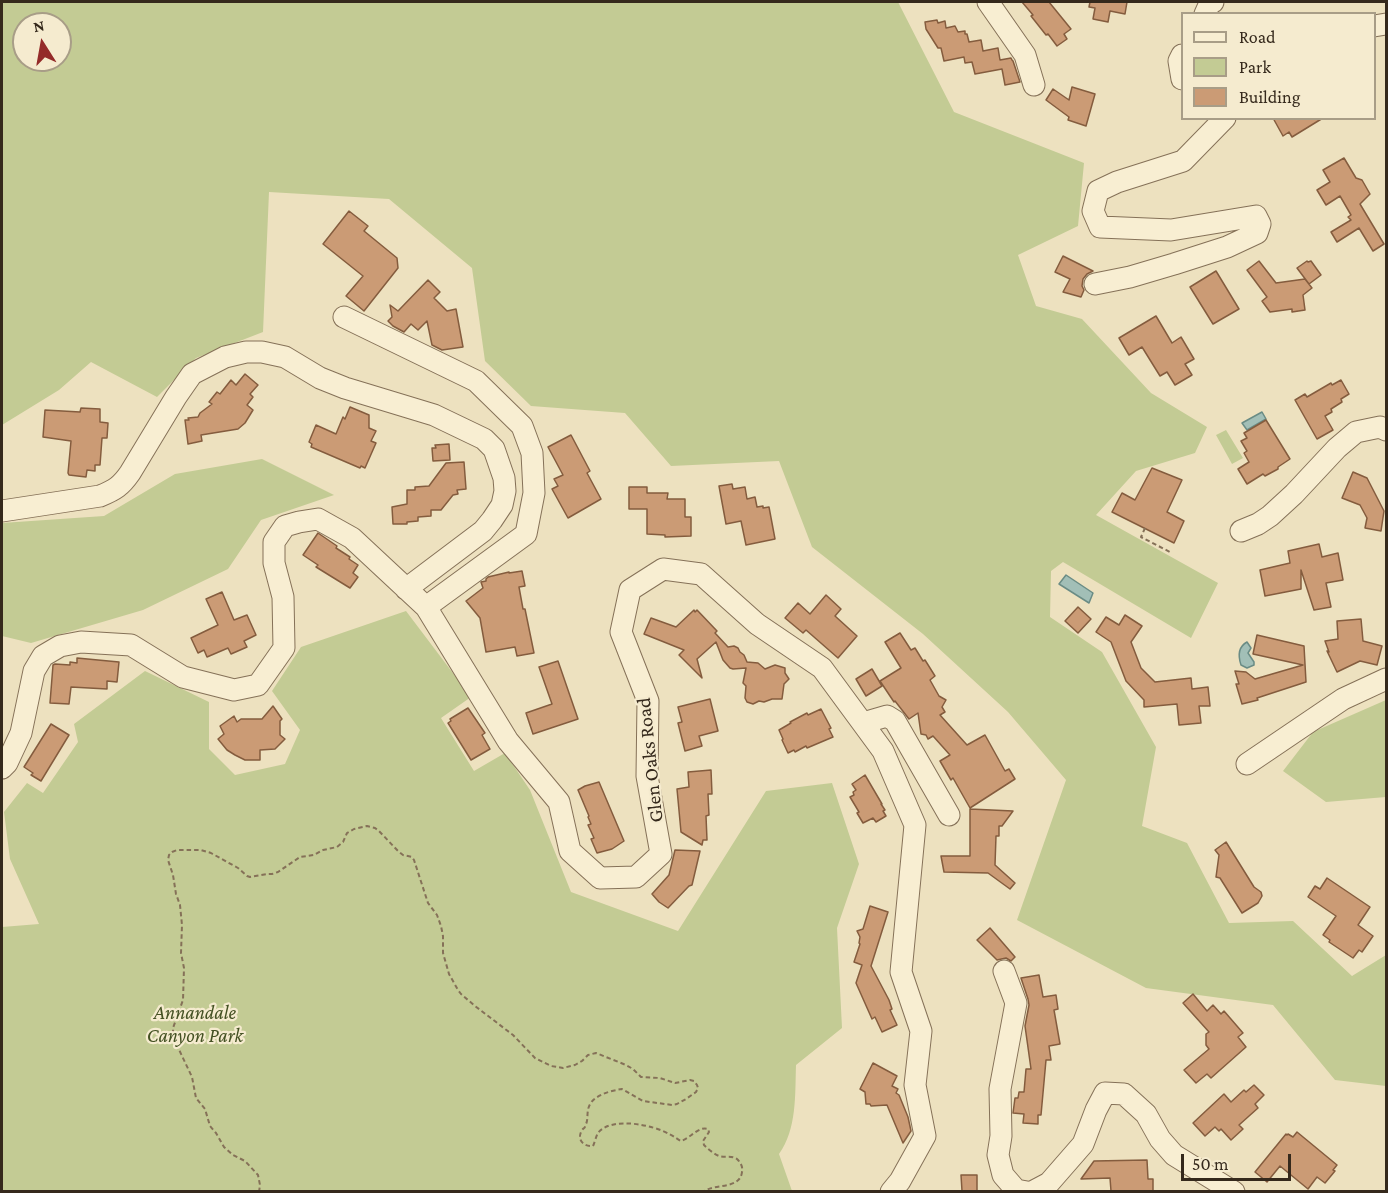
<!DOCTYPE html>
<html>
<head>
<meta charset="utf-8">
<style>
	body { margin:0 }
	#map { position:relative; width:1388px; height:1193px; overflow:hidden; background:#ede1bf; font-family:"Crimson Pro",serif }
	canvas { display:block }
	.frame { position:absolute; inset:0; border:3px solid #35291c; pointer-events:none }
	.legend { position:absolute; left:1181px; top:12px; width:195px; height:108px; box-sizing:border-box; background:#f5ebcf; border:2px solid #a89d87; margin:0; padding:8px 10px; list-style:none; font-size:18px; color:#35291c }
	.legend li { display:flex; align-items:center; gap:12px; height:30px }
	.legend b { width:30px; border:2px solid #a89d87 }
	.north { position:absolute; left:12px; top:12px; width:60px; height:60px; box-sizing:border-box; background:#f5ebcf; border:2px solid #a89d87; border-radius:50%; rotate:349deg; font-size:16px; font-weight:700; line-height:24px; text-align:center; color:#35291c }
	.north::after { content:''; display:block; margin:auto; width:21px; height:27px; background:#942b29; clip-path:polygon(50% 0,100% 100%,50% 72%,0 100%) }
	.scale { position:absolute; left:1181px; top:1154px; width:110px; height:27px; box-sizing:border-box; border:3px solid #35291c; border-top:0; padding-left:8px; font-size:18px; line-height:21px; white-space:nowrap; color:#35291c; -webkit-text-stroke:4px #f5ebcf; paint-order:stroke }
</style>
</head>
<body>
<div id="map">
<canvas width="1388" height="1193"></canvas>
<div class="frame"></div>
<ul class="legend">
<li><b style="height:8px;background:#f8eed2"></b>Road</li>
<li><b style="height:16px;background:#c3cb94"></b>Park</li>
<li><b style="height:16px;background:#cb9b75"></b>Building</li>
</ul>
<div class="north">N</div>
<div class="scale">50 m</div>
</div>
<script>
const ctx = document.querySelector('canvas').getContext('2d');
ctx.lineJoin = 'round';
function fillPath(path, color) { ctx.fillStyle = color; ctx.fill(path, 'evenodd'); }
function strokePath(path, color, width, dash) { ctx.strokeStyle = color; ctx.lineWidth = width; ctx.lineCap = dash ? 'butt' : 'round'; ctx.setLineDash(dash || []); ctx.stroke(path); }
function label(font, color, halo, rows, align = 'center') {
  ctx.font = font + ' "Crimson Pro",serif'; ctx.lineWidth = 4.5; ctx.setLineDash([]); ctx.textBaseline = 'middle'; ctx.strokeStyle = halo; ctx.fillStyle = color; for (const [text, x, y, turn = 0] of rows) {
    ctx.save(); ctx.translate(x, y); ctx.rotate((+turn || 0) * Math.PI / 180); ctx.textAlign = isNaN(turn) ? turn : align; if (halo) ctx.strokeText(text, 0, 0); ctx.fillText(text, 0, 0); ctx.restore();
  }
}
fillPath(new Path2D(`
	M2 2H898L954 112 1084 163 1078 226 1018 255 1036 306 1082 319 1151 393 1207 427 1195 453 1136 471 1096 515 1218 583 1191 638 1063 562 1051 571 1050 617 1102 652 1156 747 1142 826 1187 843 1229 923 1293 921 1352 976 1386 955V1086L1335 1080 1273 1005 1146 988 1017 920 1066 780 1008 712 923 634 812 547 779 461 671 466 625 413 531 406 485 361 472 268 389 199 269 192 263 332 196 358 157 397 91 362 59 390 2 425ZM24 24H60V60H24Z
	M1226 430 1243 458 1232 464 1216 435Z
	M262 459 334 495 261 520 228 569 143 610 31 643 2 636V523L104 516 175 474Z
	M406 611 471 697 441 718 474 771 505 753 530 790 571 892 678 931 766 791 832 783 859 864 837 928 842 1028 796 1065C795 1095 797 1129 779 1154L792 1191 2 1192V927L39 924 10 859 4 812 27 783 43 793 78 742 74 724 145 671 209 702V749L235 775 285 764 300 730 272 691 301 647Z
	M1386 700V797L1326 802 1283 771 1313 732Z`), '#c3cb94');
const water = new Path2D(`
	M1262 412 1266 419 1247 430 1242 423Z
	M1066 575 1093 593 1089 603 1059 584Z
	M1247 642 1251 648 1248 653 1254 662V665L1247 668 1241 665C1238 656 1238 647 1247 642Z`);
fillPath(water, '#a2bfb7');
strokePath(water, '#6a8c85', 1.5);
const building = new Path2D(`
	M1022 2H1049L1071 29 1064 34 1067 39 1057 46 1048 34 1046 35 1031 16 1033 15Z
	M1090 2H1127L1125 14 1110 11 1108 22 1093 19 1095 8 1089 7Z
	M937 20 938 23 945 21 946 28 955 26 958 32 965 31V34H967L969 42 981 40 983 51 998 48 1000 60 1011 58 1012 60 1013 61 1020 82 1005 85 1002 69 975 74 972 62 965 63 964 57 944 61 941 48H938L926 29 925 22Z
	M1072 87 1095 94 1086 126 1068 120 1069 117 1046 100 1053 89 1069 100Z
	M1273 118H1323L1292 137 1289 132 1283 136Z
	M1344 158 1356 178 1362 180 1370 194 1360 204 1384 244 1373 251 1359 228 1337 242 1331 232 1351 220 1348 217 1351 215 1340 196 1326 205 1317 190 1330 182 1323 170Z
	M349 211 368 226 364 231 397 258 398 268 364 311 346 296 363 276 323 244Z
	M1063 256 1093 271 1087 274 1083 279 1082 286 1084 290 1081 297 1063 292 1070 279 1055 272Z
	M1259 261 1276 283 1305 279 1312 288 1303 295 1305 310 1292 312V309L1270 312 1262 301 1267 297 1247 270Z
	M1307 261 1308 262 1311 261 1321 275 1309 284 1297 268Z
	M1216 271 1239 309 1213 324 1190 287Z
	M428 280 440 292 434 298 447 311 456 309 463 347 442 350 432 345 427 321 418 330 411 324 404 332 393 326 388 321 392 317 390 305 398 311Z
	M1156 316 1172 343 1181 337 1194 359 1185 364 1192 375 1175 385 1167 372 1160 376 1142 347 1129 355 1119 338Z
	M245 374 258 385 250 394 253 397 247 405 253 410 245 423 238 429 201 435 202 441 188 444 185 420H189L188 418 198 417 200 413 212 404 209 402 217 392 220 394 231 380 236 385Z
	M1341 380 1349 394 1341 399 1342 402 1331 409 1332 412 1325 416 1333 430 1317 439 1295 400 1305 394 1307 397 1331 383 1332 385Z
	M350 407 369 415V428L376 431 371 441 376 443 365 468 361 466 360 468 311 447 312 444 309 442 316 425 336 434 343 417 345 419Z
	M81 408 100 409V422L108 423 107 438H102L100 465H95V471L87 470 86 477 69 475 68 473 71 441 43 437 45 410 80 412Z
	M1266 420 1290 459 1278 467V469L1265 476 1263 474 1247 484 1238 469 1249 462 1244 453 1247 451 1241 441 1247 438 1244 433Z
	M571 435 590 471 587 473 601 499 568 518 552 489 558 486 554 479 563 475 548 447Z
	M449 444 450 460 433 461 432 448H436L435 445Z
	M464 462 466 489 457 490 458 494 453 495 441 510H431V516L418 517V521L407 522V524H393L392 507 407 504V490H415V487L429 486 446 463Z
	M1152 468 1182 480 1167 512 1184 521 1174 543 1112 512 1122 493 1135 500Z
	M1353 472 1367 478 1384 511 1381 531 1365 528 1367 518 1360 505 1342 498Z
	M732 484 733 489 745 487 747 499 755 497 757 507 763 506V508L769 507 775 539 746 545 741 521 726 524 719 486Z
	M629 487H647V493H668L667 499H685V517H691V536L665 537V535L647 534V509H629Z
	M318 533 337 546 336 548 350 557 349 559 358 565 353 573 358 577 350 588 316 567 318 565 303 555Z
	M1319 544 1322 557 1338 553 1343 580 1326 583 1331 607 1314 610 1301 570V589L1265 596 1260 570 1290 563 1288 551Z
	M522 571 525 586 519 587 523 609H525L534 653 517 656 515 647 486 652 480 618 466 601 483 588 481 582 486 581V579L488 577 509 572V573Z
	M222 592 234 620 247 615 256 635 244 641 247 647 231 654 228 648 207 657 204 650 198 653 191 638 218 625 206 599Z
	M826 595 841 609 835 616 857 636 838 658 806 630 803 633 785 618 798 603 810 614Z
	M1078 607 1091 619 1078 633 1065 621Z
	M694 610 695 612 697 610 717 631 715 633 728 647 734 646 738 648 740 652 744 655 747 662 758 663 765 669 775 665 785 668V673L789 679 784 684 782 699H772L764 702 759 701 753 704 747 702 745 698 746 686 743 683 746 668 733 669 730 668 723 660 716 642 697 659 702 678 679 655 684 650 644 634 651 618 676 627Z
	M1125 615 1142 626 1131 642 1141 668 1155 682 1191 678 1192 689 1208 687 1210 706H1199L1201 723 1179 725 1177 704 1144 707V700L1126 681 1111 642 1096 632 1106 617 1119 625Z
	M1361 619 1363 641 1382 646 1377 665 1360 661 1337 672 1327 651 1329 652 1325 641 1338 639 1337 621Z
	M900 633 911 650 915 648 923 661 925 660 935 676 930 680 939 696 946 700 942 707 945 712 940 715 967 745 985 735 1005 771 1009 769 1015 779 970 808 953 778 951 780 940 761 950 755 933 736 928 739 926 735 921 734 918 713 909 719 895 701 894 702 880 681 901 668 885 642Z
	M1257 635 1304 646 1306 682 1257 698 1258 700 1242 704 1236 684H1239L1235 671 1246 672 1255 679 1303 665 1253 654Z
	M77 658 119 662 117 682 107 681V689L71 687 69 704 50 703 53 665 55 664 70 665V662L77 663Z
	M558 661 578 719 533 734 526 713 552 704 539 667Z
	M872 669 882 686 866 696 856 679Z
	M710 699 718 731 699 736 702 746 685 751 678 723 682 722 678 707Z
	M273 706 282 719 280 721V735L285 739 275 749 260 750V760H245L235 755 227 750 218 739 224 734 220 726 234 716 237 722 241 719H262Z
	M468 708 485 733 482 735 490 749 471 760 448 723 451 721 450 719Z
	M821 709 831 728 829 729 833 737 807 748 806 746 795 752 794 750 788 753 782 740 783 739 779 730 791 723 790 722 807 713 808 715Z
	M51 724 69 735 41 781 31 775 33 773 24 767Z
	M711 770 712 794H708L709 815 706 816 707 840H703L702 845 681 832 677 789 689 787 688 772Z
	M865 775 882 804H881L885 810 883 811 886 816 876 822 873 818 863 823 857 813 859 812 850 797 854 795 853 792 856 790 852 784Z
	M599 782 624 841 612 849 597 853 591 839 594 838 588 825 591 824 588 817 589 816 578 790 585 786Z
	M970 809 1013 811 1002 826H999V836H996L995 865 1015 883 1010 889 988 873 944 872 941 856H970Z
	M1226 842 1254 887 1261 892 1262 896 1258 903 1242 913 1220 878 1216 877 1219 855 1215 850Z
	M675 850 700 851 692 885 689 886 668 908 659 902 652 894 669 875Z
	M1327 878 1370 907 1358 925 1373 936 1362 952 1359 950 1353 958 1329 942 1330 940 1323 935 1336 916 1308 897 1315 886 1320 889Z
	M870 906 888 912 871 966 889 1000 892 1009 890 1010 897 1025 882 1032 875 1017 872 1019 856 983 862 965 854 962 860 944 859 943 860 937 857 931 863 929Z
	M990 928 1015 957 1011 961 1006 958 997 960 977 940Z
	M1039 975 1043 997 1056 995 1058 1009 1054 1010 1060 1044 1049 1046 1051 1060H1046L1041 1115H1038V1124L1023 1123 1024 1114 1013 1113 1015 1098H1018L1019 1092H1024L1026 1069H1031L1025 1026 1029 1005 1028 999 1021 978Z
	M1193 994 1207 1011 1213 1005 1221 1014 1224 1011 1243 1033 1238 1037 1246 1047 1211 1078 1207 1074 1196 1083 1184 1070 1209 1049 1206 1045V1034L1209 1032 1183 1003Z
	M873 1063 897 1076 892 1086 898 1089 896 1093 899 1095 908 1117 911 1131 903 1143 887 1105 871 1106 870 1104H866L865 1092 860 1089Z
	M1254 1085 1264 1095 1255 1104 1258 1108 1239 1125 1243 1129 1231 1140 1221 1129 1219 1131 1215 1127 1205 1136 1193 1123 1224 1094 1231 1102 1244 1090 1246 1092Z
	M1297 1132 1337 1165 1333 1170 1335 1171 1325 1183 1317 1177 1308 1189 1280 1166 1267 1182 1255 1172 1286 1134 1287 1135 1288 1134 1293 1137Z
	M1147 1160 1148 1179H1153V1191H1111L1110 1178 1081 1179 1094 1161Z
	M961 1175H977V1191H962Z`);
fillPath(building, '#cb9b75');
strokePath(building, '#845c3e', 1.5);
const minor = new Path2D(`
	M988 2 1025 55 1034 85
	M1205 14 1210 3 1213 2
	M1374 26 1386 24
	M1182 55 1179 61 1182 79
	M1095 284 1130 277 1174 264 1227 247 1257 233 1260 224 1256 216 1171 230 1100 227 1093 211 1098 191 1117 182 1183 161 1225 118
	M344 317 476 381 522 426 532 453 534 493 526 534 426 607
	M2 511 100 496C115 490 121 486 130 473L176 397 192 374 225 357 246 352H262L285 357 320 378 345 388 434 415 484 439 494 449 504 478 505 491 502 505 492 520 483 531 406 589
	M1241 531 1258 524 1270 516 1294 494 1337 448 1356 432 1380 427 1386 430
	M863 723 887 716 895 721 949 815
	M1247 764 1343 699 1386 679
	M2 768 7 763 21 733 34 671 43 656 60 646 81 642 131 645 183 677 234 690 258 685 284 648 283 597 274 563V542L285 526 299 522 318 519 352 538 426 607 508 741 559 802 570 851 600 878 636 877 661 854 647 776 648 701 621 632 630 590 663 569 701 574 757 624 822 668 883 751 915 825 901 972 921 1031 915 1085 925 1136 900 1181 891 1192
	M1004 971 1016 1003 1000 1089 1001 1136 998 1155 1003 1175 1016 1190 1027 1192
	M1032 1192 1049 1183 1083 1144 1096 1110 1105 1093 1124 1094 1146 1114 1160 1139 1174 1155 1234 1192`);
strokePath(minor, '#857158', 23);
strokePath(new Path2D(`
	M1145 528 1141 537 1170 552
	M259 1192 260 1185 258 1175 245 1161 233 1155 224 1147 216 1133 210 1126 205 1109 196 1098 192 1077 173 1037V1028L183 1000 184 968 181 953 182 925 180 905 176 894 173 875 168 860 169 855 172 852 177 850H201L211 853 238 868 247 876 250 877 267 874H272L278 872 300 857 314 855 323 850 337 847 343 842 347 833 354 829 367 826 375 828 379 831 398 851 403 855 412 857 414 860 428 903 437 915 441 926 443 936V953L449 974 458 990 461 994 475 1006 513 1035 535 1058 551 1066 563 1068 575 1065 582 1061 588 1055 596 1053 626 1065 633 1069 641 1077 660 1078 675 1083 690 1080 694 1081 697 1085 698 1088 696 1092 686 1099 677 1104 672 1105 643 1101 622 1089C609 1091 590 1096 588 1110 587 1115 588 1120 586 1124 584 1131 584 1126 581 1132 577 1141 585 1147 593 1146 595 1142 596 1136 598 1133 611 1116 654 1125 669 1134 674 1136 677 1139 681 1141 691 1138 698 1126 708 1129L709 1132 703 1141 704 1145C708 1149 714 1154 719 1156 725 1158 732 1155 737 1159 741 1163 743 1167 742 1172 740 1190 714 1183 703 1192`), '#857158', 2, [4.5, 3]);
strokePath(minor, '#f8eed2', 21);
label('20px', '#35291c', '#f5ebcf', [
	["Glen Oaks Road",650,760,-96]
]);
label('italic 20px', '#445123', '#f5ebcf', [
	["Annandale",195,1013],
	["Canyon Park",195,1036]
]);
</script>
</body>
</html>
